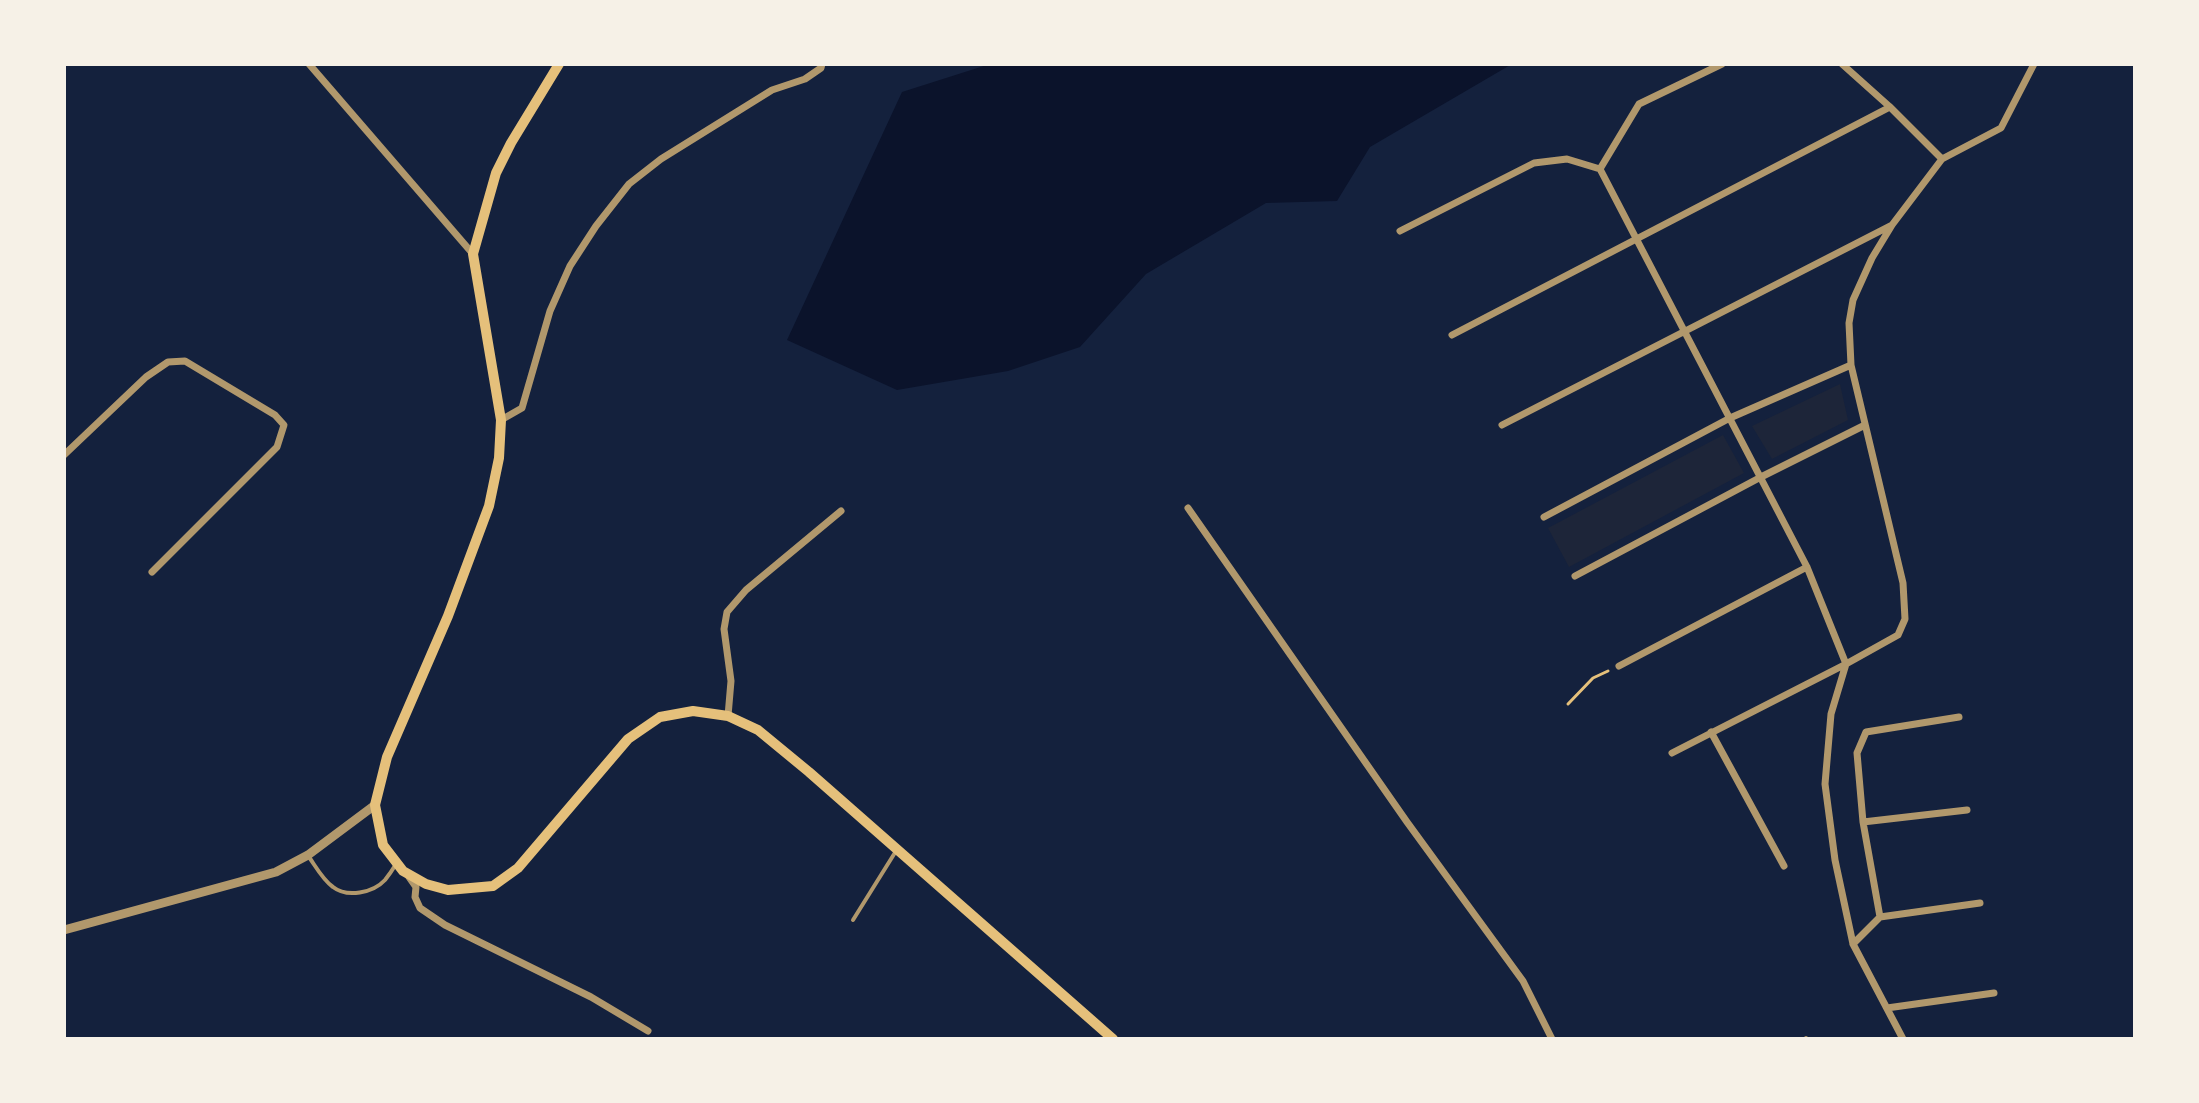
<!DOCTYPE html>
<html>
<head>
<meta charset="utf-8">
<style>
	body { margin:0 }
	#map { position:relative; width:2199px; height:1103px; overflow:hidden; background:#14213d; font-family:"Fira Sans",sans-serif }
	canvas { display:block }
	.frame { position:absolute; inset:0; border:66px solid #f6f1e7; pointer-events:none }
</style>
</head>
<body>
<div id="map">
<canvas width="2199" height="1103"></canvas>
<div class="frame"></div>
</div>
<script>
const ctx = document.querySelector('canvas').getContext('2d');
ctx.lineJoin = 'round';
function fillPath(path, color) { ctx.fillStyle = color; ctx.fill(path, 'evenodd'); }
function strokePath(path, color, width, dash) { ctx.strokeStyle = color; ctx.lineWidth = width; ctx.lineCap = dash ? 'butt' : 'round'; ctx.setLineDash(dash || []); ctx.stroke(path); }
fillPath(new Path2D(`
	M1840 384 1848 420 1772 459 1752 426Z
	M1723 435 1744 473 1569 567 1548 528Z`), '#1d2539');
fillPath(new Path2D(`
	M990 64H1512L1370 147 1337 201 1266 203 1146 274 1080 347 1008 371 897 390 787 340 902 92Z`), '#0b132b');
strokePath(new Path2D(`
	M1568 704 1593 678 1608 671`), '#e5c07b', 3);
strokePath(new Path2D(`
	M309 857C316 867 323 880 333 887 347 898 373 893 385 880 389 875 393 869 396 864
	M853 920 896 851
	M1806 1038V1039`), '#b1986c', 4);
strokePath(new Path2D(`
	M309 64 473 254
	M1842 64 1890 107 1942 159
	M1600 169 1807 567 1846 664 1831 714 1825 784 1835 860 1853 944 1903 1039
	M1400 231 1534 163 1567 159 1600 169 1639 104 1722 64
	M1452 335 1890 107
	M501 420 522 408 550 311 570 266 596 226 629 184 661 159 772 90 805 79 821 68 822 64
	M1502 425 1890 226
	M64 455 146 377 168 362 185 361 275 415 284 425 277 447 152 572
	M1188 508 1407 822 1523 981 1552 1039
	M1544 517 1730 418 1851 365
	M1575 576 1761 477 1865 425
	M1619 666 1807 567
	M728 716 731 681 724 629 727 612 746 590 841 511
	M1711 732 1784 866
	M1672 753 1846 664 1898 635 1905 619 1903 583 1851 365 1849 323 1853 300 1872 258 1892 225 1942 159 2001 128 2034 64
	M1863 822 1967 810
	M409 877 416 887 415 897 420 908 445 925 591 997 648 1031
	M1880 917 1863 822 1857 753 1866 732 1959 717
	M1853 944 1880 917 1980 903
	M1887 1008 1994 993`), '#b1986c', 7);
strokePath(new Path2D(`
	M64 930 276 872 308 855 375 805`), '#b1986c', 9);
strokePath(new Path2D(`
	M559 64 511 143 496 173 473 254 501 420 499 458 489 506 448 616 387 757 375 805 383 845 403 871 426 884 448 890 493 886 518 868 628 739 660 717 693 711 728 716 758 730 809 772 1113 1039`), '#e5c07b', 10);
</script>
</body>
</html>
